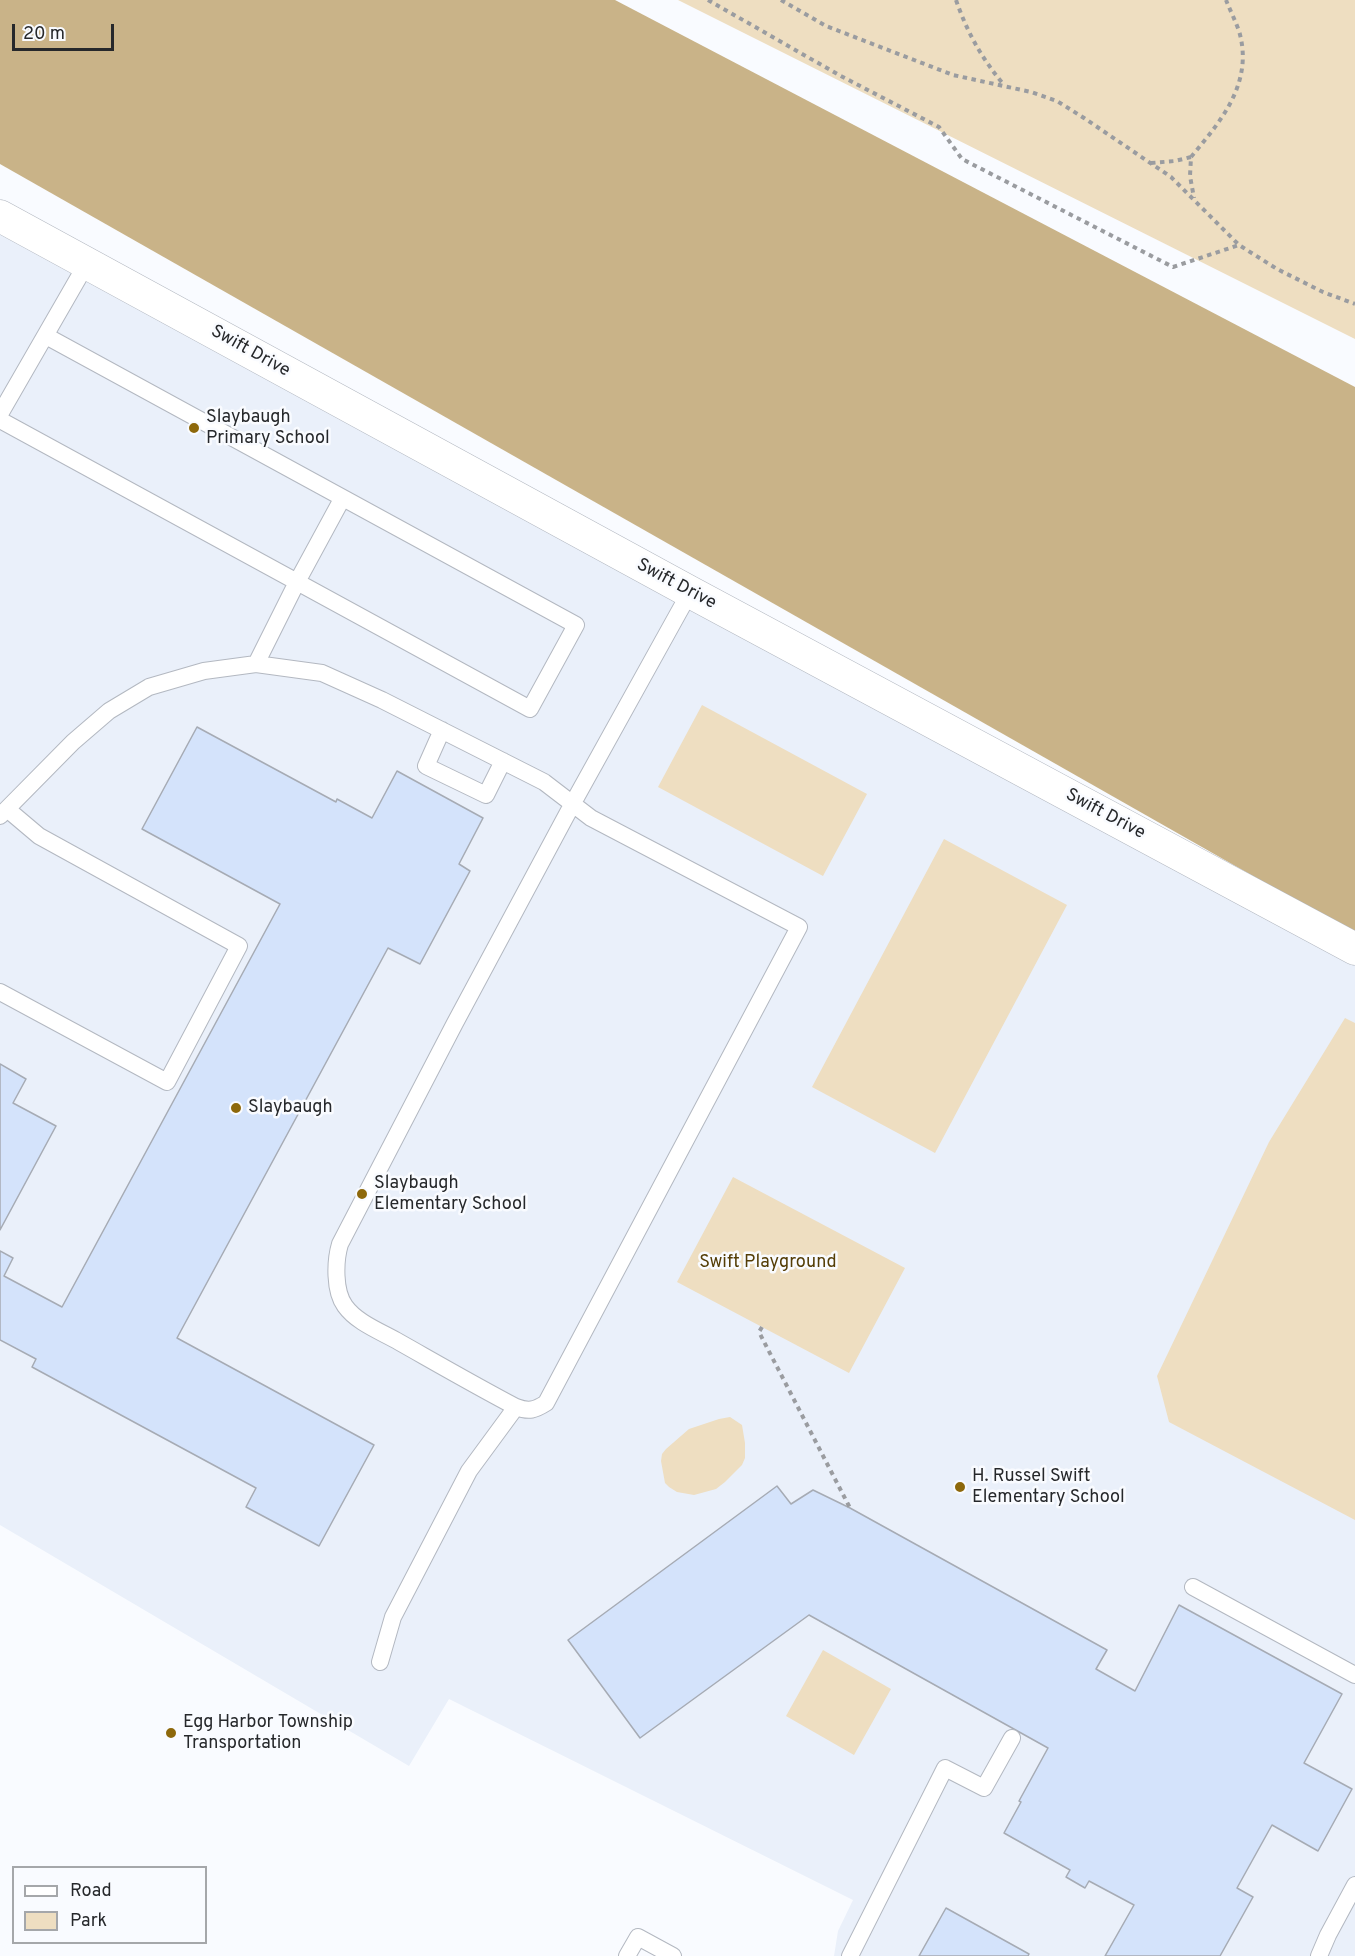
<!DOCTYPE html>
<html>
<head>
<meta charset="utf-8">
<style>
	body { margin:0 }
	#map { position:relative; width:1355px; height:1956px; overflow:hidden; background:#f9fbff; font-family:Overpass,sans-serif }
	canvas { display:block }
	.legend { position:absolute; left:12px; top:1866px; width:195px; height:78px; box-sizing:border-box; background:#f9fbff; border:2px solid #a5a7aa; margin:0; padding:8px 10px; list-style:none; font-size:18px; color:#26282b }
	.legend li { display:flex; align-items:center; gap:12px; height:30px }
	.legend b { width:30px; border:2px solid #a5a7aa }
	.scale { position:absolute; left:12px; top:24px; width:102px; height:27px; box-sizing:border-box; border:3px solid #26282b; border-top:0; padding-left:8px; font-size:18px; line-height:21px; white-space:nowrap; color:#26282b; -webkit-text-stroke:4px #f9fbff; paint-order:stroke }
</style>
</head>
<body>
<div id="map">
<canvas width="1355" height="1956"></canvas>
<ul class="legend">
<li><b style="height:8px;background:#fff"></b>Road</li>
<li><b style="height:16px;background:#eedec1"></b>Park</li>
</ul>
<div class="scale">20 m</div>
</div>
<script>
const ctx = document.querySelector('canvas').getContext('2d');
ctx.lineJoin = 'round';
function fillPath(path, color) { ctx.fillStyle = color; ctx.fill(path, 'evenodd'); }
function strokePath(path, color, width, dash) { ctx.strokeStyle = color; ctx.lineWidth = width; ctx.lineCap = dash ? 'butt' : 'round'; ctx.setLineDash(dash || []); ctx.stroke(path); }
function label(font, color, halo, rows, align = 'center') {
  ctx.font = font + ' Overpass,sans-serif'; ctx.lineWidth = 5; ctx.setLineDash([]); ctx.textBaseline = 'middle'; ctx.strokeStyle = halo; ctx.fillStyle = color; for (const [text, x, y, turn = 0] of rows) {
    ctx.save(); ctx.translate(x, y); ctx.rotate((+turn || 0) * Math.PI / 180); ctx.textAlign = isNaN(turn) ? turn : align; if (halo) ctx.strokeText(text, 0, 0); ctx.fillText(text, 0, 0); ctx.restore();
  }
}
fillPath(new Path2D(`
	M0 203 1355 949V1956H834L838 1931 853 1900 449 1699 409 1766 0 1525Z`), '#eaf0fa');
fillPath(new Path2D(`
	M678 0H1355V339Z
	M702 705 867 794 823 876 658 787Z
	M944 839 1067 905 935 1153 812 1087Z
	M1345 1018 1355 1023V1520L1169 1422 1157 1376 1269 1142Z
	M733 1177 905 1268 849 1373 677 1282Z
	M730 1417 742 1425 745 1443V1458L742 1465 725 1482 716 1489 694 1495 677 1492 669 1487 665 1483 661 1461 662 1454 666 1449 689 1429 719 1419Z
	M823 1650 891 1689 854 1755 786 1716Z`), '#eedec1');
fillPath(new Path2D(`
	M0 0H615L1355 387V934L0 164Z`), '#c9b388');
const building = new Path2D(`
	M197 727 336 802 337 799 372 818 397 771 483 818 459 864 470 871 420 964 388 948 177 1338 374 1445 319 1546 246 1507 256 1488 32 1367 36 1359 0 1340V1251L13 1258 4 1276 62 1307 280 904 142 829Z
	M0 1064 26 1079 13 1103 56 1126 0 1230Z
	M777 1486 791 1504 813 1490 850 1508 1107 1650 1096 1669 1135 1691 1179 1605 1342 1694 1304 1763 1352 1789 1318 1851 1272 1825 1237 1888 1253 1897 1220 1956H1105L1134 1905 1089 1881 1085 1888 1066 1877 1070 1870 1004 1833 1021 1802 1019 1801 1048 1748 809 1615 640 1738 568 1640Z
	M946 1908 1029 1954 1028 1956H919Z`);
fillPath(building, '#d4e3fb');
strokePath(building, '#a6abb4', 1.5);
const service = new Path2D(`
	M0 414 87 263
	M0 420 530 709 576 625 46 336
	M256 664 297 582 342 499
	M442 730 426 766 486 795 503 761
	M0 816 73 742 109 711 149 687 204 671 256 664 322 673 382 700 544 782 591 818 799 927 546 1403C535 1410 529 1412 516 1407 476 1386 438 1364 399 1342 382 1332 357 1323 345 1306 334 1291 335 1261 340 1244L455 1023 573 803 690 592
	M0 992 167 1082 239 946 39 836 7 809
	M1193 1587 1355 1675
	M380 1662 393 1617 469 1471 516 1407
	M627 1956 638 1937 673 1956
	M850 1956 945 1768 984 1788 1012 1738
	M1319 1956 1328 1935 1355 1885`);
const minor = new Path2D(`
	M0 216 690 592 1355 949`);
strokePath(service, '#b3b8c1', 18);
strokePath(minor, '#b3b8c1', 33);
strokePath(new Path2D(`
	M708 0 839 75 939 127 962 159 1173 267 1239 245
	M781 0 826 26 953 75 1031 92 1057 101 1084 118 1171 177 1239 245 1277 269 1323 292 1355 304
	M956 0C967 32 982 59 1004 85
	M1191 157C1222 120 1254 82 1239 31 1235 20 1230 10 1226 0
	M1151 163 1175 161 1191 157 1190 176 1194 198
	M762 1327 759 1332 850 1508`), '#9a9ca0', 4, [4.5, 4.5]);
strokePath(service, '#fff', 16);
strokePath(minor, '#fff', 32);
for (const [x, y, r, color] of [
	[194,428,6,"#8d680b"],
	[236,1108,6,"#8d680b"],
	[362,1194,6,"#8d680b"],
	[960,1487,6,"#8d680b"],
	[171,1733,6,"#8d680b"]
]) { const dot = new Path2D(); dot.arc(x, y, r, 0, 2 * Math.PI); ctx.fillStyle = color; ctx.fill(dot); strokePath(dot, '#f9fbff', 2); }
label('18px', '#26282b', '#f9fbff', [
	["Swift Drive",250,352,29],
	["Swift Drive",676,585,28],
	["Swift Drive",1105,815,28]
]);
label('18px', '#26282b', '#f9fbff', [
	["Slaybaugh",206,418],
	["Primary School",206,439],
	["Slaybaugh",248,1108],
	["Slaybaugh",374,1184],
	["Elementary School",374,1205],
	["H. Russel Swift",972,1477],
	["Elementary School",972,1498],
	["Egg Harbor Township",183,1723],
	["Transportation",183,1744]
], 'left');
label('18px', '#543d06', '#f9fbff', [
	["Swift Playground",768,1263]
]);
</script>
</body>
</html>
